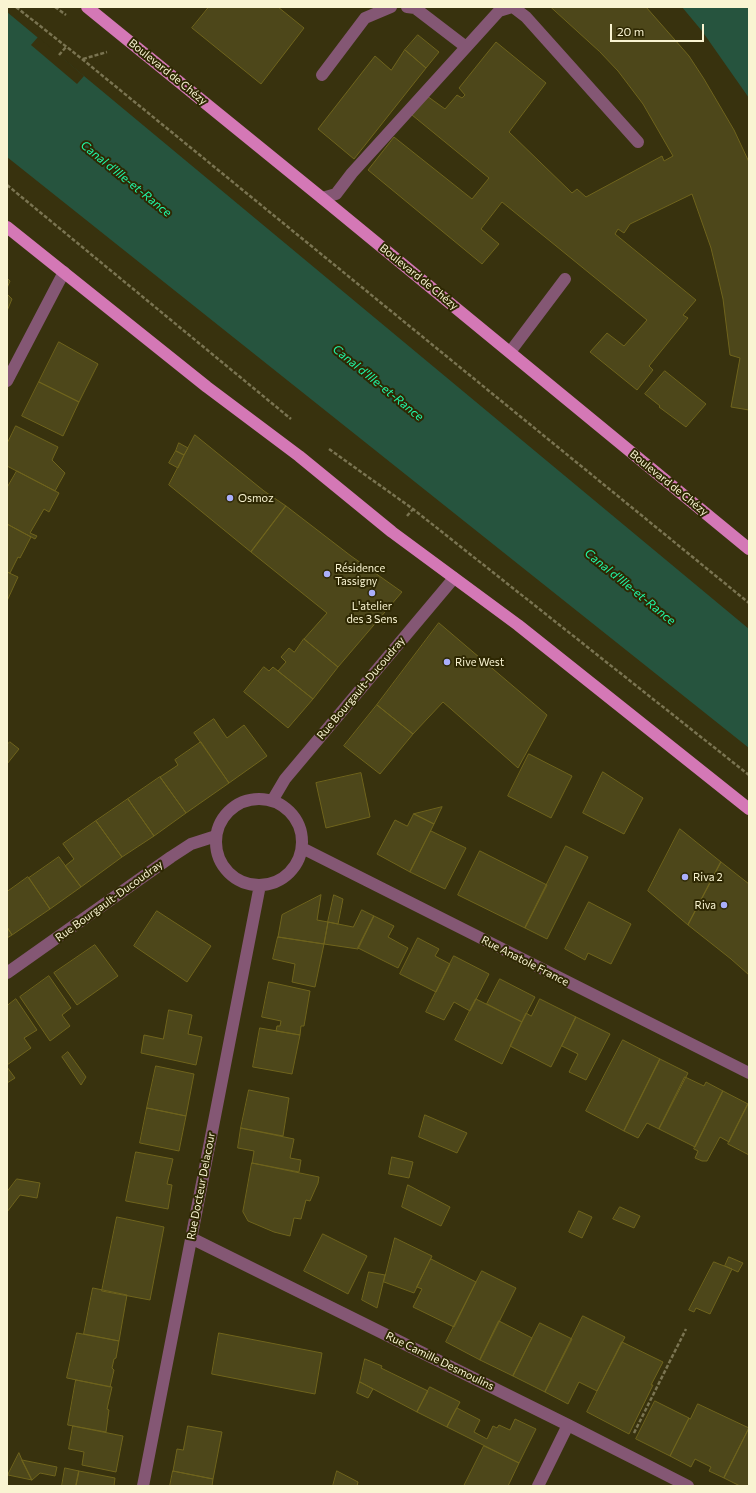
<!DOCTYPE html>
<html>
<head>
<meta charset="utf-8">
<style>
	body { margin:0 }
	#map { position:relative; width:756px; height:1493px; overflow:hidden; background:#38320e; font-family:Commissioner,sans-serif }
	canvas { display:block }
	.frame { position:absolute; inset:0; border:8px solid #f9f4d2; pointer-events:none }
	.scale { position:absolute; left:610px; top:24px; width:94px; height:18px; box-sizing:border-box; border:2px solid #f9f4d2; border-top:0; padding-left:5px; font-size:12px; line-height:14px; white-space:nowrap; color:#f9f4d2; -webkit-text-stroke:3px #2e2803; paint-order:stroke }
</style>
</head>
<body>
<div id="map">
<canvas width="756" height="1493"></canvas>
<div class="frame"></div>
<div class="scale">20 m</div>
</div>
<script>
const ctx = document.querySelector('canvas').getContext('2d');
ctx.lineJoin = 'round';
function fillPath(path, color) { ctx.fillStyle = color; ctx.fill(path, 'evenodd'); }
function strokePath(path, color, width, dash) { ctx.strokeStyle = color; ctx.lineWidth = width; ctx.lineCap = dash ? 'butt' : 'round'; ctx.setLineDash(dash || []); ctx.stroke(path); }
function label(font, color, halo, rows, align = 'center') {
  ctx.font = font + ' Commissioner,sans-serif'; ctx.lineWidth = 4; ctx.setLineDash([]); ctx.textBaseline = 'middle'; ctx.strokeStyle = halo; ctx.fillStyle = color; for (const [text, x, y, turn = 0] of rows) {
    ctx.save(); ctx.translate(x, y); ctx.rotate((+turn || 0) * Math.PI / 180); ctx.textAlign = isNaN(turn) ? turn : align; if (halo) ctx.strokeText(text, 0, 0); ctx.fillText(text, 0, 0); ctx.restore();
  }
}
fillPath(new Path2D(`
	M682 7H749V98L702 31Z
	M7 12 749 629V748L7 157Z`), '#26543e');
fillPath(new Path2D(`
	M38 37 84 76 77 84 31 45Z`), '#38320e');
const building = new Path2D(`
	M209 7H278L304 28 261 84 192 28Z
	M551 7H646L689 56 704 79 734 130 749 162V410L731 407 740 358 730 355 723 299 716 269 711 248 692 194 630 224 624 233 618 229 615 234 696 300 683 315 688 318 649 366 653 370 637 390 590 352 607 333 624 346 647 320 502 202 481 229 499 244 482 264 368 170 394 137 472 199 489 178 412 115 427 96 445 109 457 95 462 98 465 95 459 88 496 42 546 83 509 132 572 193 577 189 586 197 662 156 664 161 673 156 643 104 618 71 600 52Z
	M418 35 439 52 426 68 405 50Z
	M405 50 426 68 354 159 318 129 375 56 391 70Z
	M7 278 10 281 7 288Z
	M7 294 12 299 7 311Z
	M59 342 98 364 79 402 39 382Z
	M665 371 706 404 686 427 659 407 660 406 645 394Z
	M39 382 79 402 63 436 22 416Z
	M16 426 58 447 52 460 65 473 55 491 7 466V444Z
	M195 435 264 491 286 506 251 552 169 485Z
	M179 443 188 448 184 455 176 451Z
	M176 451 184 455 178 468 169 463Z
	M17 471 59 493 49 512 44 509 30 533 37 536 35 539 7 524V488Z
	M286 506 351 556 402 592 338 667 304 639 327 613 251 552Z
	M7 524 31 537 20 558 18 557 10 573 7 572Z
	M7 572 18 577 7 601Z
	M439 623 547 715 518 768 443 702 413 734 377 705Z
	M304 639 338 667 313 699 278 671 286 662 281 657 289 648 294 652Z
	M264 667 269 671 273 667 313 699 288 728 244 692Z
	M377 705 413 734 380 774 344 746Z
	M214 719 227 738 244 725 267 756 229 783 194 733Z
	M10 742 19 749 7 764V745Z
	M201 742 229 783 186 813 160 777 178 765 175 760Z
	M529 754 572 776 551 818 508 796Z
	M603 772 643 798 624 834 583 813Z
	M361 773 370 817 326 828 316 783Z
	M160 777 186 813 154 836 128 799Z
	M128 799 154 836 122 857 96 821Z
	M442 807 434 824 414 814Z
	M414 814 434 824 410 872 377 854 395 820 407 826Z
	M96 821 122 857 81 887 65 866 74 859 63 844Z
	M680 829 721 862 688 925 648 891Z
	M431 831 466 848 445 889 410 872Z
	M566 846 588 857 547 939 525 928Z
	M480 851 547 885 525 928 458 895Z
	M59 857 81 887 50 909 29 878Z
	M721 862 749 884V975L731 959 688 925Z
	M28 877 50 909 12 935 7 927V892Z
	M321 895 317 920 328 922 324 944 278 937 282 915Z
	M334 895 343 899 338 924 328 922Z
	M589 902 631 924 611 964 588 953 585 960 565 949Z
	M362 910 374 916 358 949 324 944 328 922 353 927Z
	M157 911 211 946 187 982 134 946Z
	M374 916 394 926 388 937 408 948 398 968 358 948Z
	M7 927 12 935 7 938Z
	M278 937 324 944 315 987 292 982 295 964 273 959Z
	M418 938 439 949 435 956 450 964 436 992 400 974Z
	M95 945 118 976 77 1005 54 973Z
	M454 956 489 974 470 1011 454 1002 444 1020 426 1012Z
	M49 976 71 1008 62 1015 70 1026 50 1041 20 997Z
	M500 979 535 997 522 1022 487 1004Z
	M269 982 310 991 304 1026H301L300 1035 276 1031 277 1026H280L281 1021 262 1017Z
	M16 999 37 1030 24 1038 31 1048 7 1065V1006Z
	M476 999 522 1022 502 1064 455 1040Z
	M540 999 576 1017 551 1067 510 1046 526 1013 531 1016Z
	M169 1010 192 1015 188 1034 202 1037 196 1065 141 1053 144 1035 163 1039Z
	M576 1017 610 1034 586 1080 569 1072 578 1054 562 1046Z
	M260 1028 300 1035 292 1074 253 1067Z
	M623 1040 660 1059 624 1131 586 1111Z
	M68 1052 86 1077 81 1085 62 1057Z
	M660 1059 688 1073 659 1129 647 1123 638 1138 624 1131Z
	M156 1066 194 1074 186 1116 147 1108Z
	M7 1067 15 1078 7 1083Z
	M685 1077 704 1086 706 1082 723 1091 695 1147 659 1129Z
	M249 1090 289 1098 283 1136 241 1128Z
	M723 1091 748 1104 729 1142 720 1137 707 1161H702L695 1158 698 1151 694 1149Z
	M748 1104H749V1155L728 1144Z
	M147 1108 186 1116 179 1151 140 1143Z
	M425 1115 467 1133 457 1153 419 1137Z
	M241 1128 294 1139 290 1158 301 1160 299 1172 252 1163 254 1151 238 1148Z
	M136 1152 173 1159 167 1184 172 1185 168 1209 126 1201Z
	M392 1157 413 1162 409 1178 389 1174Z
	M252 1163 319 1177 318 1183 310 1201 306 1200 301 1219 294 1218 290 1236 274 1232 248 1221 243 1212Z
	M17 1179 40 1183 37 1198 20 1195 7 1212V1192Z
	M408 1185 450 1207 441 1226 402 1207Z
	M620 1207 640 1216 634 1228 613 1219Z
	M579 1211 592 1217 582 1238 569 1232Z
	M117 1217 164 1227 150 1300 102 1291Z
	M323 1234 367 1256 348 1294 304 1271Z
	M395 1238 432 1256 414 1293 384 1282Z
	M729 1257 743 1263 738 1272 725 1266Z
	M431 1259 476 1282 454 1327 413 1307 422 1289 417 1287Z
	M714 1262 732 1269 710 1314 696 1308 694 1312 689 1310Z
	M482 1271 516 1288 480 1360 446 1342Z
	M369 1272 385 1275 377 1308 362 1300Z
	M93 1288 127 1295 119 1341 84 1334Z
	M583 1316 625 1337 597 1391 579 1382 568 1404 545 1392Z
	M499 1321 532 1338 513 1376 480 1360Z
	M540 1323 572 1339 545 1392 513 1376Z
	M77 1333 119 1341 116 1358 114 1359 112 1368 114 1370 110 1387 67 1378Z
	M219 1333 322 1353 315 1394 212 1374Z
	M622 1342 663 1362 651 1385H653L629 1434 587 1412Z
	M365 1359 382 1366 381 1368 428 1391 417 1412 360 1382Z
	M76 1380 112 1387 107 1409 109 1410 106 1432 68 1425Z
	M360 1382 373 1389 368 1398 357 1393Z
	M430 1387 460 1402 447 1427 417 1412Z
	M655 1401 689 1418 670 1456 636 1439Z
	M698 1404 749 1428 724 1478 709 1471 711 1467 695 1459 691 1467 670 1456 689 1418 690 1419Z
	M457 1408 480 1420 474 1432 487 1439 493 1426 497 1428 499 1425 510 1430 515 1419 536 1429 519 1463 447 1427Z
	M73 1426 123 1436 116 1472 82 1465 84 1452 69 1449Z
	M188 1426 222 1432 213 1479 173 1471 177 1449 183 1450Z
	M749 1428V1486H740L724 1478Z
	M484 1446 519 1463 508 1486H464Z
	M19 1453 22 1460 32 1480 8 1475Z
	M22 1460 57 1467 55 1476 40 1473 32 1480Z
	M65 1468 79 1471 76 1486H62Z
	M79 1471 115 1478 114 1486H76Z
	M173 1471 213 1479 212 1486H170Z
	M337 1471 358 1482 357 1486H333Z`);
fillPath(building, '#4d471a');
strokePath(building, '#6f641d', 1);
strokePath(new Path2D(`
	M16 7 82 59 749 603
	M55 7 66 15
	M59 55 66 47
	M83 59 107 52
	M7 185 291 419
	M329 449 413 509 749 775
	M407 516 413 509
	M634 1433 686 1329`), '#7a7451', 2.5, [4, 2]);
strokePath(new Path2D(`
	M407 7 415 8 466 47
	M513 7 526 17 638 142
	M322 75 365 18 391 7
	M322 198 336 194 352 173 499 11 512 7
	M510 352 565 279`), '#845774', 12);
strokePath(new Path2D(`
	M7 381 64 272
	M216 842a43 43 0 1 1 86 0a43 43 0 1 1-86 0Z
	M272 801 285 779 454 578
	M302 848 749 1073
	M7 973 171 857 191 844 216 836
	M191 1238 568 1425 688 1486
	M143 1486 260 885
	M538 1486 568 1425`), '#845774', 12);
strokePath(new Path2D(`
	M87 7 322 198 749 549
	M7 227 207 387 299 456 392 532 518 625 749 809`), '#d478b6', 12);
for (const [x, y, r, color] of [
	[230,498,4,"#aaaffb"],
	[327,574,4,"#aaaffb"],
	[372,593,4,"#aaaffb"],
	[447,662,4,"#aaaffb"],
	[685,877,4,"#aaaffb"],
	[724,905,4,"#aaaffb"]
]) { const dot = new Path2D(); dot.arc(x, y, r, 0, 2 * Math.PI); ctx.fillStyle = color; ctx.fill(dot); strokePath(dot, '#2e2803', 1.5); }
label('11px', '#f9f4d2', '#2e2803', [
	["Boulevard de Chézy",168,72,39],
	["Boulevard de Chézy",419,277,39],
	["Boulevard de Chézy",669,483,39],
	["Rue Bourgault-Ducoudray",361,688,-50],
	["Rue Bourgault-Ducoudray",109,901,-36],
	["Rue Anatole France",525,961,27],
	["Rue Docteur Delacour",201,1186,-79],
	["Rue Camille Desmoulins",440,1361,26]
]);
label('11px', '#f9f4d2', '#2e2803', [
	["Osmoz",238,498],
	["Résidence",335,568],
	["Tassigny",335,581],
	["L'atelier",372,606,"center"],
	["des 3 Sens",372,619,"center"],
	["Rive West",455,662],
	["Riva 2",693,877],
	["Riva",716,905,"right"]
], 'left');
label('italic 12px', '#1ff9a9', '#2e2803', [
	["Canal d'Ille-et-Rance",126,179,39],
	["Canal d'Ille-et-Rance",378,383,39],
	["Canal d'Ille-et-Rance",630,587,39]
]);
</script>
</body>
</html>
